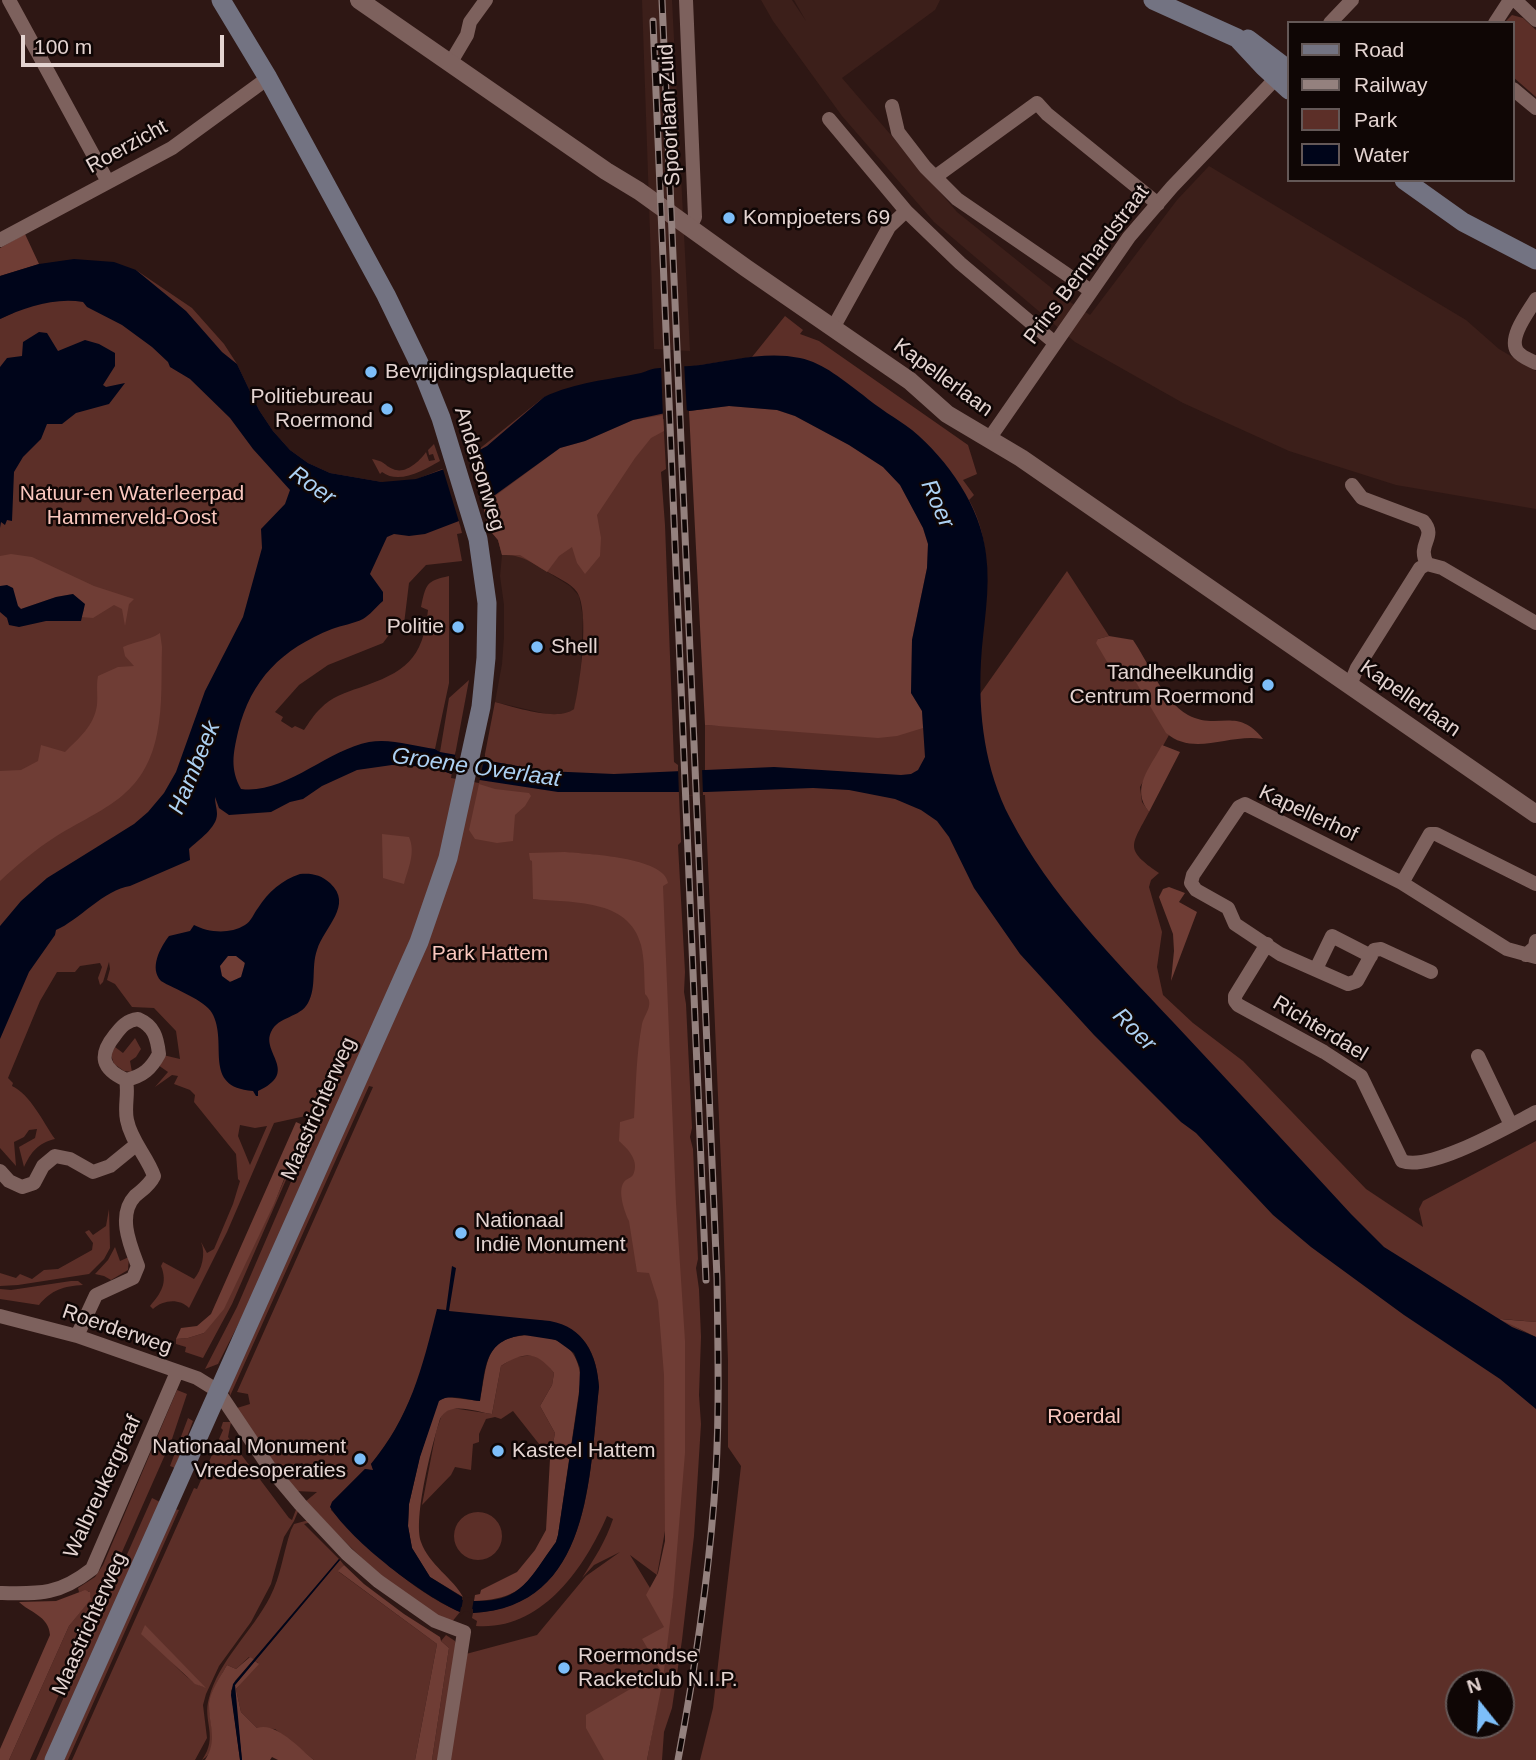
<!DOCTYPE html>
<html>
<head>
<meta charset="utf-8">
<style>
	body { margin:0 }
	#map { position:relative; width:1536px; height:1760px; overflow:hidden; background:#2e1714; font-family:Helvetica,sans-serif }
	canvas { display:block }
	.legend { position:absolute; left:1287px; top:21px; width:228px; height:161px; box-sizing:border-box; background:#0f0605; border:2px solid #645857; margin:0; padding:9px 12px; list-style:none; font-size:21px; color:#e4d4d1 }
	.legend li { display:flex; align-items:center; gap:14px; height:35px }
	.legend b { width:35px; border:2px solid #645857 }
	.north { position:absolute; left:1445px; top:1669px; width:70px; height:70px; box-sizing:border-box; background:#0f0605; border:2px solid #645857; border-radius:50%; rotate:342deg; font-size:19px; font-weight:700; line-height:28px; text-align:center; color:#e4d4d1 }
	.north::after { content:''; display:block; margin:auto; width:24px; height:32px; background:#7dbef9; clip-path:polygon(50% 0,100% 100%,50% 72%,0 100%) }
	.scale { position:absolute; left:21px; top:35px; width:203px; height:32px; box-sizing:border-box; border:4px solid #e4d4d1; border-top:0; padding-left:9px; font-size:21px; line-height:24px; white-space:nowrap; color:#e4d4d1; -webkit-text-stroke:5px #0f0605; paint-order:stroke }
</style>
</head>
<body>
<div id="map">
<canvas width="1536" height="1760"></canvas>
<ul class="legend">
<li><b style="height:9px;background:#737382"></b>Road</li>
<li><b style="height:9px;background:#94817e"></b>Railway</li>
<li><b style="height:19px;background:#5c2f28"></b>Park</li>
<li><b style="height:19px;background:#00051a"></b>Water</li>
</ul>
<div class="north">N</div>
<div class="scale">100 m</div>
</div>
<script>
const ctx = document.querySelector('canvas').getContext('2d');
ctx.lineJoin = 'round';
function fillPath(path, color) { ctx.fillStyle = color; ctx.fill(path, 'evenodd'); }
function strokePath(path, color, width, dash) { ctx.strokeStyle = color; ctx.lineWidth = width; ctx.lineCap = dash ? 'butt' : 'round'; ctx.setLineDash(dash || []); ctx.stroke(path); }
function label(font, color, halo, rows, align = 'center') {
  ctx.font = font + ' Helvetica,sans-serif'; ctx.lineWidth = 5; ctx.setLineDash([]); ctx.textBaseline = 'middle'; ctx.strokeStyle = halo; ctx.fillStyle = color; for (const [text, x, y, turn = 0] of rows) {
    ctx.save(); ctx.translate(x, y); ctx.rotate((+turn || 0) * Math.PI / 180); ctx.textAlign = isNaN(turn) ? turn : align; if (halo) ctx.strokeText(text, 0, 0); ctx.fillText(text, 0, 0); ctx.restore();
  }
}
fillPath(new Path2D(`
	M642 0H672L690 351 654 349Z
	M761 0H792L806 21 794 0H940L935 10 842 78 957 212 1064 298 1090 315 1177 200 1209 166 1466 320 1499 349 1536 371V509L1396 485 1289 451 1183 403 1075 342 934 222 842 116 773 21Z
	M502 555H520L570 586 579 596 583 617 580 686 574 709 569 713 551 715 495 702 502 664 504 637V605L500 576Z`), '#3c1f1a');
fillPath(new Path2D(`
	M1512 15 1523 18 1536 30V97L1513 77V23H1504Z
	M136 270 192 308 224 344 237 364 259 410 273 431 290 450 308 463 330 473 382 482H401L417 479 447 467 478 450 544 397 675 369 752 357 785 316 803 330 800 334 819 341 968 445 977 474 963 480 974 495 969 500C1003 561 977 629 980 694L1067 571 1109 636 1098 639 1113 672 1128 669 1169 735 1140 787 1142 802 1149 812C1131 846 1124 849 1159 873L1151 880 1149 887 1162 932 1157 967 1163 995 1193 1023 1243 1061 1366 1189 1423 1227 1419 1209 1423 1201 1536 1141V1322L1502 1319 1536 1339V1760H700L713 1708 741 1466 728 1447V1361L723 1211 705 795 679 796 681 842 678 845 685 972 684 992 686 1004 692 1128 690 1137 693 1149 698 1259 696 1268 699 1289 701 1337 699 1395 701 1424 694 1536 682 1640 672 1708 664 1732 662 1760H647L656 1712 645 1760H450L466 1654 537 1635 586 1576 620 1552 594 1565 582 1578C594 1559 606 1541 613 1519L607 1516C584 1569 541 1631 476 1626L477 1621 472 1618 473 1613C592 1605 589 1477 599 1387 596 1344 578 1323 535 1320L426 1356C414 1396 398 1431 371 1464L374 1471 365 1469 332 1502 331 1510C369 1549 410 1590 460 1612L451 1623C392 1592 351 1549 306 1501L317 1492 295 1491 281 1473 237 1408 250 1404 248 1394 237 1392 373 1087 369 1086 230 1396 229 1390 256 1325 243 1315 218 1364 205 1369 237 1307 337 1075 332 1074 232 1304 203 1358 185 1352 186 1347 176 1344V1339L188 1338 204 1333C246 1264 283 1191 310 1115L274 1123 227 1232 189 1308C179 1298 163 1300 153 1309L150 1306C161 1293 168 1283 161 1266L163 1262 194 1279C202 1270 206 1253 201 1242L207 1253 214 1249 233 1204 240 1181 238 1179 236 1154 194 1102 195 1095 190 1090 174 1084 178 1076 172 1075 155 1087 168 1072 158 1065 163 1055 180 1059 176 1031 154 1008 132 1007 115 984 107 980 110 969 109 962 103 982 100 985 98 978 102 967 100 963 80 966 75 972H57L40 1001 8 1078 13 1083 12 1086C30 1094 43 1122 55 1139 38 1143 31 1152 24 1167L19 1147 35 1138 37 1129 29 1130 24 1137 14 1142 16 1166 0 1148V319L13 313 0 276ZM713 403 725 726 705 725V771H678V765L674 762 665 525 661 472 666 469 663 415ZM483 506 488 528 498 540 502 555C523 555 528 561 546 571 556 577 571 583 577 592 590 612 580 686 574 709 557 722 515 707 495 702L484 759 455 755 469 680 449 698 440 752 435 749 449 683V576C426 581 426 584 421 607L428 610C423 660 405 672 359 688 346 692 330 698 321 708 314 714 309 723 304 730L295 726 292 728 281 721 283 717 275 712 299 685 328 665 383 643 398 623 404 624 409 583 426 565 462 561 457 534 462 533 459 521ZM240 1125 255 1128 267 1126 250 1165 238 1136ZM665 1531 673 1598 667 1616 630 1555 657 1575ZM1459 1683H1501V1725H1459Z
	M434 444 440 461C424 470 399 485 382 472L380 474 372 459C387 462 383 465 393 469 405 475 420 461 426 452L429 461 435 460 433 454 429 455 428 450Z
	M135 1038 141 1049 136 1057 130 1061 132 1072 124 1071 114 1064 111 1055 115 1047 123 1053Z
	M109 1209 110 1248 104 1259 89 1274 18 1285 0 1286V1273L16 1278 20 1274 32 1279 44 1270 58 1269 92 1250 93 1243 85 1232 89 1230 93 1235 106 1226Z
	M115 1247 120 1261 129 1257 128 1270 111 1280 104 1276 95 1274 108 1260Z
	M71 1281H78L83 1285C64 1286 51 1290 39 1305L0 1299V1289L11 1290Z
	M536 1355 544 1360 554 1373 552 1385 540 1406 555 1433 550 1459 542 1457 543 1449 513 1411 501 1419 495 1417 486 1419 479 1434V1442L473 1444 471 1470 455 1467 451 1475 422 1505 436 1432 442 1414 452 1408 492 1414 501 1366 515 1357Z
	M177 1390 187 1394 172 1439 30 1760H9L69 1626 91 1598 89 1591 79 1592 78 1588 95 1577 103 1565Z
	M188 1418 193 1421 175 1468 170 1466Z
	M223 1422H231L228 1437 289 1518 292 1520 297 1507 299 1509 294 1521 284 1537 271 1584 251 1622 219 1666 206 1694 203 1705 207 1738 195 1760H72L194 1488 197 1489 223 1430 221 1428ZM145 1626 204 1687C183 1681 156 1643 145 1626Z
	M152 1498 160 1502 46 1760H36Z
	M175 1509 179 1510 68 1760H64Z
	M454 1536a24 24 0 1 1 48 0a24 24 0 1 1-48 0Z
	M309 1520 311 1522 304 1524 339 1559 254 1659 249 1657 236 1669 227 1665C221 1676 212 1689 210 1701 206 1720 223 1748 202 1760 219 1736 202 1721 209 1698 219 1660 252 1632 270 1597 281 1576 283 1553 291 1530L294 1524Z
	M340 1560 344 1565 339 1572 437 1644 415 1760H314L275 1729 257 1728 241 1712 236 1689 258 1663 255 1661Z
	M446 1635 455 1641 458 1647 441 1760H432L449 1648 441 1641Z`), '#5c2f28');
fillPath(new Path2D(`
	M25 234 39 264 0 276V248Z
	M729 406 777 410 795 416 849 445 883 467 900 485 923 528 928 544 927 568 912 640 911 693 922 711 923 728 897 736 878 738 705 725 689 411Z
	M663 415 664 431 651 438 635 458 597 515 601 538 600 556 585 574 577 563 572 547 559 556 547 572 520 555H502L498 540 488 528 483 505 560 448 585 441 633 420Z
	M11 554 32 557 94 586 134 599 129 604 125 626 122 609 114 605 93 618 81 617 84 610 73 594 56 597 21 609 0 586V556Z
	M160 633 162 647C161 675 163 706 157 734 144 797 104 807 55 837 35 850 17 865 0 881V771L21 770 38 761 41 745 65 752C79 738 94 726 97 705 98 695 96 686 98 676L118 667 134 666 125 656 123 647C136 641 148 641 160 633Z
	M1109 636 1133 640C1149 663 1162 700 1188 715 1218 731 1237 706 1263 739 1230 733 1194 757 1166 733L1128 669 1118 674 1113 672 1096 643 1098 639Z
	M1162 745 1180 752 1149 812C1130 788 1150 768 1162 745Z
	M479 784 495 789 529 793 531 796 525 806 515 815 513 841 497 843 475 839 469 830Z
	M382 834 409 837C416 853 408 868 404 884L383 878Z
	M565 852C586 854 665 857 668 883L663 886 676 1203 685 1341V1453L673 1598 663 1679 647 1760H604L586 1728V1715L661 1671 642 1639 664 1627 646 1595 658 1573 665 1541 664 1375 658 1301 649 1273 637 1272 629 1221C625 1213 617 1191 624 1182 626 1179 631 1178 633 1175 640 1161 628 1149 619 1141L620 1122 634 1118C636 1086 636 1056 642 1024 645 1013 655 1004 645 994 644 979 645 961 641 945 629 898 571 903 533 899L532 861 530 860 529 853Z
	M1169 887 1185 893 1179 902 1197 912 1171 981 1174 951 1173 934 1159 897 1163 889Z
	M219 968a13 13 0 1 1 26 0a13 13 0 1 1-26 0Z
	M296 1122 305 1126 304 1130 274 1204 224 1309 204 1333 188 1338 176 1339 181 1328 197 1326 211 1314Z
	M1499 1319 1536 1322V1337Z
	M534 1335C563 1339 577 1348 581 1378L558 1535 556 1542C528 1580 526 1599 474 1601L475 1595 480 1594 481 1590 517 1572 535 1550 546 1530 550 1459 555 1433 540 1406 552 1385 554 1373C537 1351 524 1351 501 1366L492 1414C476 1412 449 1400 440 1419 432 1445 413 1518 421 1542 429 1565 454 1579 463 1597L430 1577 412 1548 408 1526 409 1504 420 1456 438 1401 447 1397 480 1401C488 1361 484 1335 534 1335Z
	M344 1565 364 1584 404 1614 440 1637 441 1641 449 1648 432 1760H415L437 1644 338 1571Z
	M85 1590 90 1592 91 1599 69 1626 9 1760H0V1749L50 1635C49 1616 29 1612 19 1602L56 1601Z
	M145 1625 206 1688 195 1684 141 1634Z
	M250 1657 254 1659 235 1681 231 1691 240 1760H205C218 1741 209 1726 209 1706 209 1692 221 1676 227 1665L236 1669Z
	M255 1661 259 1664 236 1689 241 1712 257 1728C276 1721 300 1749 314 1760H278L272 1757 270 1760H242L234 1690 235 1685Z`), '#6f3d35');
fillPath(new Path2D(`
	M74 259 114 262 136 270 186 311 222 352 237 364 259 410 273 431 290 450 308 463 330 473 382 482 416 479 447 468 487 446 544 397C576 382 607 380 641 373 647 371 653 368 660 368 674 366 687 367 700 365 733 360 767 351 800 358 824 363 844 381 863 395 878 408 896 418 912 430 948 460 981 507 986 554 991 590 983 626 981 661 978 715 985 770 1010 818 1050 895 1114 959 1173 1022 1233 1086 1292 1150 1351 1214L1384 1247 1512 1327 1536 1337V1409L1500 1379 1404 1315 1311 1247 1273 1215 1196 1133 1181 1122 1094 1035 1020 954 974 888 949 837 937 821 921 810 895 799 849 790 813 788 706 792H558L460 777 431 767 392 765 357 770 322 786 303 799 290 802 271 812 229 815 219 808 215 797C215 804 217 808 217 814 217 828 198 840 189 849L190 860 130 886C105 889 78 921 56 930L55 935 29 972 0 1039V926L21 901 47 878 134 824 148 812 164 793 176 772 205 691 243 617 262 548 261 529 285 504 290 490 253 449 230 418 190 379 170 367 168 362 152 347 122 325 87 307 83 302C56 297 25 307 0 319V276L39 264ZM729 406 777 410 795 416 849 445 883 467 900 485 923 528 928 544 927 568 912 640 911 693 922 711 925 757 918 770 911 774 901 775 774 767 614 774 545 771 440 752 435 749C414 746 390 738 369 742 327 750 284 795 241 789 230 769 233 754 238 732 251 679 282 649 332 629 342 625 353 624 363 619 370 615 376 607 383 601V592L370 574 387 537 394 534 409 536 425 534 459 521 560 448 585 441 633 420 684 409 689 411Z
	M39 332 47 333 58 351 85 340 99 344 115 353V366L103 385 106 387 125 383 109 404 76 413 62 424H47L41 439 23 457 14 472 12 521 7 520 5 525 1 522 0 528V367L7 358 22 356 23 342Z
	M7 585 13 588 18 606 21 609 56 597 73 594 85 604 81 621H46L19 627 9 625 7 618 0 612V586Z
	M300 874C312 873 321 875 330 883 354 905 324 927 317 950 311 967 317 987 308 1003 300 1018 278 1016 271 1032 261 1053 300 1072 258 1091V1096H256L253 1091C201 1087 229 1043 212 1013 205 1000 174 989 161 981 149 968 160 948 169 936L190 931 194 925C207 932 229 935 245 925 251 922 254 913 258 908 268 892 282 880 300 874ZM228 956H236L245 963 241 977 230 982 222 976 220 966Z
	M452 1266 456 1268 449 1311 550 1321C584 1327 597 1355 599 1387 589 1475 592 1607 473 1613V1609L461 1607 460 1612C423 1596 352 1542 330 1507L332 1502 365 1469 373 1470 371 1464C410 1417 422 1369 437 1309L446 1310ZM524 1335 556 1340 574 1353 580 1368 579 1395 558 1535 556 1542C526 1583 520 1606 462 1600V1597L430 1577 412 1548 408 1526 409 1504 420 1457 439 1401C449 1393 467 1400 480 1401 486 1368 483 1340 524 1335Z
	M339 1559 340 1560 235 1685 242 1760H240L231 1695 233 1684Z`), '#00051a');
fillPath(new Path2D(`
	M684 362 687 414 684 413 663 419 661 364Z
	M467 453 484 509 460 525 442 466Z
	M456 751 485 755 479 783 451 778Z
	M678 767H702L703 795 679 796Z
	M464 1594 466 1597 474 1598 471 1616 469 1612 464 1611 460 1616Z`), '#2e1714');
strokePath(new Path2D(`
	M9 0 108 182
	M686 0 695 217 690 227
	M1515 0 1536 20
	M1330 23 1352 0
	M1495 23 1510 0
	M451 62 467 35 470 22 486 0
	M1513 89 1536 108
	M892 106 898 132 925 167 957 199 1091 291
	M829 119 906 211 960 263 1055 343
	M935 177 1037 103 1047 114 1158 204
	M0 240 172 148 268 78
	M1536 299C1529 311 1508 337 1517 351 1521 357 1530 360 1536 363
	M833 328 889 227 906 211
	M989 439 1129 237 1172 187 1281 73
	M1352 485 1362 498 1423 521C1438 538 1416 543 1427 564
	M1350 685 1357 668 1420 568 1427 564 1442 568 1536 623
	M1402 883 1430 834H1436L1536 884
	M1267 944 1235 996V1001L1238 1005 1324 1052 1361 1076 1402 1161C1430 1172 1509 1126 1536 1112
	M1526 955 1535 947 1536 941
	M1316 969 1332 936 1371 956
	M1431 972 1381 949 1374 950 1357 981 1348 984 1280 954 1235 924 1228 908 1196 890 1191 883 1193 875 1239 807 1245 804 1402 883 1507 949 1536 957
	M138 1019C154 1026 157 1037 159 1054 151 1069 143 1076 126 1080 102 1069 98 1056 115 1035 121 1027 127 1020 138 1019Z
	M1478 1056 1511 1125
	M0 1171 9 1181 22 1187 34 1183 43 1166 55 1156 70 1159 93 1172 110 1166 137 1144
	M0 1316 77 1336 197 1378 218 1391 269 1467 300 1504 347 1554 378 1581 435 1621 464 1632 444 1760
	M77 1336 96 1295 133 1278 138 1266C130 1245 117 1215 135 1196 143 1189 149 1186 154 1176 147 1156 131 1141 127 1120 124 1107 129 1093 126 1080
	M0 1593C40 1594 59 1595 92 1569L177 1372`), '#7d615d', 14);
strokePath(new Path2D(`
	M359 0 606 171 639 191 746 268 910 381 947 414 1021 458 1536 814`), '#7d615d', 18);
strokePath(new Path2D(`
	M1153 0 1237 38 1264 67 1289 90
	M1248 39 1289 70
	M1404 180 1463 222 1536 260
	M54 1760 419 942 448 858 481 707 486 658 487 603 478 539 441 418 419 363 386 295 268 78 221 0`), '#737382', 19);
const rail = new Path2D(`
	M662 0 717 1278C718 1352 720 1427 714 1501 707 1588 694 1675 678 1760
	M653 21 706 1280`);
strokePath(rail, '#94817e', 7);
strokePath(rail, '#0f0605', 4.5, [13]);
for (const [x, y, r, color] of [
	[729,218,7,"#7dbef9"],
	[371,372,7,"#7dbef9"],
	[387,409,7,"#7dbef9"],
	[458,627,7,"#7dbef9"],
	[537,647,7,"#7dbef9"],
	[1268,685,7,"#7dbef9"],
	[461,1233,7,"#7dbef9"],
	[498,1451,7,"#7dbef9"],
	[360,1459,7,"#7dbef9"],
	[564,1668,7,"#7dbef9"]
]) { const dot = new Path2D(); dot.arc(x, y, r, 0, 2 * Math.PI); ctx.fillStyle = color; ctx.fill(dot); strokePath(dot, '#0f0605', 2.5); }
label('21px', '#e4d4d1', '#0f0605', [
	["Spoorlaan Zuid",670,115,-93],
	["Roerzicht",127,147,-29],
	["Prins Bernhardstraat",1087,265,-53],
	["Kapellerlaan",943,378,36],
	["Andersonweg",479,469,73],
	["Kapellerlaan",1410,699,35],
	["Kapellerhof",1308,814,25],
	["Richterdael",1320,1029,31],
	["Maastrichterweg",319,1109,-66],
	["Roerderweg",117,1330,19],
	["Walbreukergraaf",103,1487,-65],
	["Maastrichterweg",90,1624,-66]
]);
label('21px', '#e4d4d1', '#0f0605', [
	["Kompjoeters 69",743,218],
	["Bevrijdingsplaquette",385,372],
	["Politiebureau",373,397,"right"],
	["Roermond",373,421,"right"],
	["Politie",444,627,"right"],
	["Shell",551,647],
	["Tandheelkundig",1254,673,"right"],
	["Centrum Roermond",1254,697,"right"],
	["Nationaal",475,1221],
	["Indië Monument",475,1245],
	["Nationaal Monument",346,1447,"right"],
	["Vredesoperaties",346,1471,"right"],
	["Kasteel Hattem",512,1451],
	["Roermondse",578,1656],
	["Racketclub N.I.P.",578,1680]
], 'left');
label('21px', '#fac7be', '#0f0605', [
	["Natuur-en Waterleerpad",132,494],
	["Hammerveld-Oost",132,518],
	["Park Hattem",490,954],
	["Roerdal",1084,1417]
]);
label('italic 23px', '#add1f3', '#0f0605', [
	["Roer",312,486,35],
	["Roer",937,504,66],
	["Hambeek",195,768,-67],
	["Groene Overlaat",476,768,8],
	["Roer",1134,1030,45]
]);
</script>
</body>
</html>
